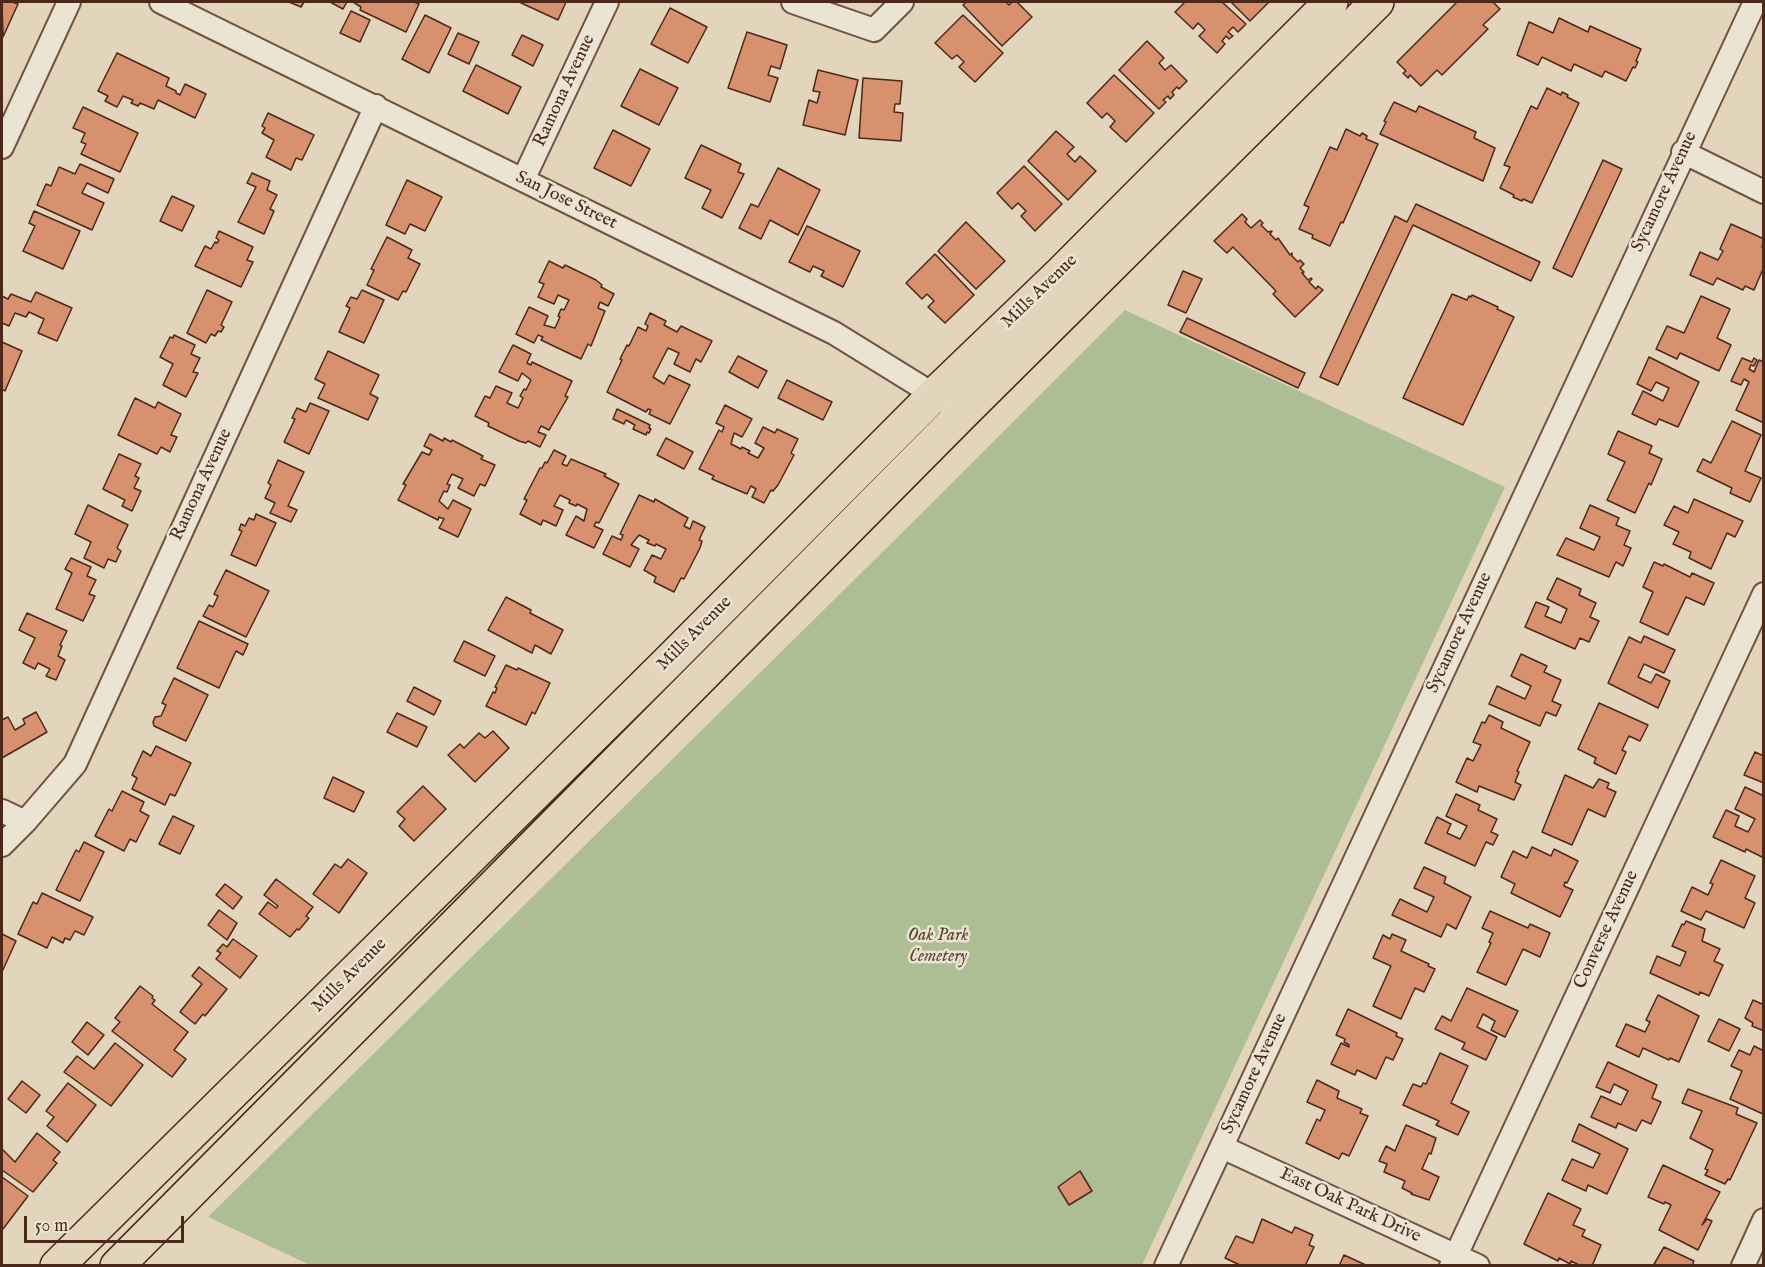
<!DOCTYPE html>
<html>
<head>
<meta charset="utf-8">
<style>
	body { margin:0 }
	#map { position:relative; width:1765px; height:1267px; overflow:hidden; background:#e2d5bb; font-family:"IM FELL English",serif }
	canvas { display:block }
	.frame { position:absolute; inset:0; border:3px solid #4b281a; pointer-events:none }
	.scale { position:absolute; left:24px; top:1216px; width:160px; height:27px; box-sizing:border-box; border:3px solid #4b281a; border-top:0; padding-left:8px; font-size:18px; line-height:21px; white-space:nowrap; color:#4b281a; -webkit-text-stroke:4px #ece4d3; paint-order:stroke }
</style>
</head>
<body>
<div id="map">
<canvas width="1765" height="1267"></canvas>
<div class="frame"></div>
<div class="scale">50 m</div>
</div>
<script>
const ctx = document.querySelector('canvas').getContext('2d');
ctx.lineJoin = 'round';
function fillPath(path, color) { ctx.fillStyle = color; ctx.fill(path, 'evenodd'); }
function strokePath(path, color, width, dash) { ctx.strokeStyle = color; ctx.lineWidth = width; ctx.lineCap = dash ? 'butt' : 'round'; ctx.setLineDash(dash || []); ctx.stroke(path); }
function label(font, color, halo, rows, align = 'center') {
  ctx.font = font + ' "IM FELL English",serif'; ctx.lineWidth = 5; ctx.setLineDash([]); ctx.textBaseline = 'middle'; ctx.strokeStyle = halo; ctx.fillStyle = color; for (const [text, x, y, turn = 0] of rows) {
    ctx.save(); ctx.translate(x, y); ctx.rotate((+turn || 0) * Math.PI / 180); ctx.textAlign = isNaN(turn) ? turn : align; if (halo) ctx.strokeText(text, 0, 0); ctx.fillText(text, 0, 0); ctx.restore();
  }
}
fillPath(new Path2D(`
	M1125 310 1505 487 1142 1265 312 1266 208 1217 924 511Z`), '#aebe94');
const building = new Path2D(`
	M2 2H12L18 4 3 37Z
	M289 2H304L301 7Z
	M330 2H347L343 9Z
	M353 2H414L419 4 406 32 360 10 361 7Z
	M519 2H566L558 20Z
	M966 2H1006L1009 5 1012 2H1017L1032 17 1002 46 963 5Z
	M1185 2H1222L1246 24 1238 32 1233 27 1228 32 1233 36 1229 39 1226 36 1222 41 1225 44 1217 53 1199 36 1205 30 1198 23 1193 29 1175 12Z
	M1231 2H1269L1250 21Z
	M1457 2H1493L1500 9 1483 25 1488 29 1442 75 1437 70 1421 86 1410 75 1408 78 1403 73 1406 71 1397 62Z
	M670 8 707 27 688 63 651 44Z
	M351 11 370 20 360 42 340 33Z
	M425 15 451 28 429 73 402 59Z
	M963 15 1003 53 975 82 959 67 964 62 957 55 952 59 935 43Z
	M1559 18 1588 32 1590 26 1641 49 1636 61 1638 62 1635 68 1633 67 1626 81 1605 71 1602 77 1574 64 1571 71 1542 57 1538 65 1517 55 1529 22 1553 33Z
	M747 32 787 45 780 69 771 66 768 75 778 78 770 102 728 88Z
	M458 33 479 42 469 64 448 54Z
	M522 35 543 45 533 66 512 55Z
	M1147 41 1164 58 1159 63 1165 70 1171 65 1187 81 1179 89 1177 87 1172 92 1174 95 1170 99 1168 96 1163 100 1166 102 1159 109 1119 70Z
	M117 53 169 78 166 86 176 91V93L180 95 185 84 206 94 195 118 158 100 154 109 140 103 138 106 131 103 133 100 123 96 117 107 105 101 108 96 98 91Z
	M476 65 521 87 508 114 463 91Z
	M640 69 678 88 659 125 621 106Z
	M818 70 858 80 845 135 803 125 809 100 817 103 820 92 813 91Z
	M1114 75 1154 113 1126 142 1110 127 1115 121 1107 113 1102 118 1087 103Z
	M863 78 902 81 900 104H895L894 112 903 113 901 141 859 138Z
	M1547 88 1561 95 1562 92 1568 95 1567 97 1579 103 1532 203 1523 199 1522 201 1513 197 1514 195 1500 188 1510 167 1504 165 1531 106 1537 109Z
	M1394 102 1416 112 1419 106 1476 132 1474 138 1495 148 1483 181 1380 134 1386 122 1384 121Z
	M83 107 138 133 120 172 81 154 86 144 81 142 85 133 73 128Z
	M268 113 314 135 302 160 296 158 291 170 266 157 274 140 262 133 265 128 262 126Z
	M1346 129 1360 136 1362 133 1367 136 1366 139 1378 144 1343 223 1341 222 1330 246 1312 238 1313 235 1299 229 1309 207 1304 205 1330 147 1337 150Z
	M613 130 650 149 631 186 594 168Z
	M1056 131 1074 147 1067 154 1075 162 1080 156 1096 171 1068 200 1028 161Z
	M701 145 741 164 738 172 744 174 722 218 702 208 711 190 685 178Z
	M1603 160 1622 169 1572 277 1553 268Z
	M80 164 114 179 108 193 87 183 82 193 104 203 92 230 37 205 46 184 51 186 59 167 75 174Z
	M1024 166 1062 204 1035 231 1021 216 1026 211 1018 203 1012 209 997 193Z
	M778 168 820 190 798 235 770 220 761 239 739 228 751 204 758 207Z
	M252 173 270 181 267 190 277 195 270 209 274 211 264 234 238 222 256 187 247 183Z
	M407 180 442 197 425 231 410 224 405 234 386 225Z
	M172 196 194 206 182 231 160 221Z
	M1416 204 1540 262 1531 281 1413 225 1338 385 1320 377 1395 216 1407 222Z
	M34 211 80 231 63 269 23 251 35 226 29 223Z
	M1242 214 1247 219 1245 222 1251 228 1260 220 1263 223 1261 225 1268 232 1272 231 1270 234 1276 240 1278 238 1290 255 1292 253V256L1298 262 1300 260 1304 264 1300 268 1304 272 1302 273 1308 280 1311 278 1312 279 1309 282 1316 289 1318 286 1323 290 1295 317 1273 294 1276 291 1233 247 1227 253 1214 241Z
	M966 222 1005 261 976 289 938 251Z
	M1731 224 1764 239 1762 247 1764 248 1763 269 1754 290 1745 286 1743 290 1717 278 1713 285 1690 275 1700 252 1718 260 1723 251 1720 249Z
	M807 226 860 251 843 287 821 276 824 271 813 266 810 272 789 262Z
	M219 231 253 247 247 260 253 262 241 287 195 266 205 246 211 249 215 242 217 243 219 240 216 238Z
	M387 237 412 250 408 258 420 264 406 292 403 291 398 300 367 285 374 270 371 269Z
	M935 254 974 295 945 323 928 307 934 301 927 294 922 299 906 283Z
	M549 261 563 268 565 265 596 280 602 285 601 287 614 294 608 306 600 302 598 308 605 311 591 346 588 344 581 359 541 340 543 337 538 335 534 343 516 334 529 307 548 316 544 325 555 328 560 317 558 316 561 309 564 310 569 300 558 295 554 304 538 297 544 284 539 282Z
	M1183 271 1202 279 1186 313 1168 305Z
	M207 290 232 302 221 325 224 327 221 332 218 331 215 336 211 334 206 343 187 333Z
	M362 290 384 300 364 343 339 332 350 308 346 306 351 297 357 299Z
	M36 292 72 308 57 341 38 333 44 319 29 312 26 317 15 313 9 326 2 323V296L8 299 11 294 31 302Z
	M1452 294 1467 300 1469 296 1471 297 1472 295 1498 307 1497 309 1514 317 1463 425 1403 398Z
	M1701 296 1730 309 1717 338 1731 345 1719 371 1680 353 1677 359 1656 349 1667 326 1684 333Z
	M650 313 666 321 664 325 677 332 681 326 712 341 701 362 696 359 690 372 674 364 679 353 668 348 653 377 664 384 669 375 690 385 670 424 649 414 651 410 648 409 646 412 607 392 622 360 620 359 627 345 629 346 638 327 646 331 648 326 645 324Z
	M1187 318 1305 373 1298 388 1180 332Z
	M174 335 195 345 191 354 200 358 193 372 198 373 186 397 163 385 173 364 160 357 170 337 173 338Z
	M2 342 22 351 5 391 2 389Z
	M513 345 531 354 527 363 531 365 532 362 572 381 565 396 568 397 549 430 541 426 538 432 546 435 540 447 528 441 526 443 519 441 488 426 489 423 475 416 485 396 490 398 496 386 512 393 507 403 518 408 523 398 520 396 524 389 526 390 531 380 522 373 518 381 499 372Z
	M328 351 379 375 370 394 378 398 368 420 318 398 325 384 315 379Z
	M738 356 767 371 758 388 729 372Z
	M1649 357 1699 382 1678 427 1659 419 1656 425 1632 414 1643 391 1663 401 1669 388 1656 382 1651 391 1637 384Z
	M1742 358 1752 362 1754 358 1757 360 1754 366 1751 365 1749 369 1754 372 1759 360 1764 362V423L1736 410 1749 382 1744 379 1741 385 1731 381Z
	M787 380 832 402 823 420 778 398Z
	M135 398 155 408 158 402 181 414 171 435 177 437 170 452 161 447 157 454 118 435Z
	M310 403 329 411 309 454 284 442 295 419 292 418 297 408 306 412Z
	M725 405 752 419 742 437 734 433 731 444 741 449 742 447 750 451 748 453 758 458 764 448 755 443 763 427 775 433 777 429 798 439 791 453 794 455 778 485 773 491 771 490 764 503 752 497 756 489 751 486 747 494 712 479 714 476 699 469 719 430 722 432 724 427 716 423Z
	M617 409 650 425 649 428 651 429 649 433 647 432 646 435 633 429 635 425 626 420 624 424 613 419Z
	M1732 421 1761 435 1745 471 1761 478 1750 502 1730 493 1732 488 1697 471 1703 459 1711 463Z
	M1618 431 1652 446 1649 453 1662 459 1651 485 1649 483 1635 513 1607 500 1625 462 1608 454Z
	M430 434 443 441 444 438 451 442 452 440 483 456 481 459 495 465 485 486 480 484 474 496 458 488 463 479 452 474 447 484 450 485 447 492 444 491 439 501 448 509 453 500 471 509 458 537 439 528 444 519 439 517 438 520 398 500 406 485 403 484 422 452 429 455 432 450 424 446Z
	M666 438 693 452 684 469 657 455Z
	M554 450 566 456 562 464 567 466 571 459 606 474 604 476 619 484 599 523 596 522 594 526 603 530 594 548 566 535 576 516 584 521 587 509 577 504 576 506 569 503 570 500 560 495 554 506 563 510 556 526 543 520 541 525 520 514 527 500 524 499 540 468H542L545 462 547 463Z
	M119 454 141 464 135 476 139 478 134 488 141 491 132 511 122 506 125 500 103 489Z
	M278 460 304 472 288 506 297 510 291 522 270 513 275 503 265 498 271 485 268 483Z
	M639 495 654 502 655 499 688 518 684 526 690 529 693 521 705 527 699 540 702 541 700 548 684 579 681 578 674 592 654 582 656 577 644 570 652 555 661 559 666 549 656 544 655 546 647 543 649 540 639 535 631 545 639 549 630 567 603 554 612 536 621 540 623 535 620 534Z
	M1694 499 1743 521 1735 537 1727 533 1711 569 1689 558 1691 552 1673 544 1679 532 1664 525 1674 506 1688 513Z
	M88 505 128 525 117 548 121 551 116 562 108 559 104 568 84 558 91 542 75 534Z
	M1590 505 1619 518 1616 525 1630 531 1624 545 1631 548 1623 566 1616 562 1609 577 1557 555 1566 538 1594 550 1600 537 1580 528Z
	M256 514 276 523 256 566 231 555 242 531 239 530 241 524 245 526 249 518 254 520Z
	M71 558 91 567 87 576 96 580 89 594 95 596 83 621 56 609 72 573 65 569Z
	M1654 562 1663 566 1664 564 1690 577 1692 573 1714 583 1704 605 1686 597 1668 635 1640 622 1653 592 1643 587Z
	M226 570 269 591 246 637 203 616 209 605 213 607 218 596 214 594Z
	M1557 578 1581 589 1579 595 1596 603 1590 617 1599 621 1589 642 1580 638 1575 649 1525 627 1536 602 1549 607 1545 616 1561 623 1567 609 1547 599Z
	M506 597 531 610 530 613 563 630 551 654 535 645 532 653 488 630Z
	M27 613 67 631 60 645 62 646 58 656 65 660 56 680 46 676 50 669 38 663 35 669 23 663 35 638 19 630Z
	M199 621 248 644 243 655 236 651 219 688 177 668Z
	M1644 636 1675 650 1664 673 1644 664 1638 677 1651 683 1656 674 1670 681 1658 708 1608 683 1629 637 1641 643Z
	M464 641 495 656 485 676 454 661Z
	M1521 654 1547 666 1544 672 1561 680 1552 701 1561 705 1556 716 1546 712 1540 726 1489 704 1497 686 1525 699 1531 686 1511 676Z
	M506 665 517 670 518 668 550 683 535 714 532 712 526 725 486 706 493 692 495 693 497 688 495 687Z
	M174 678 208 695 186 741 154 726 153 722 155 717 161 716 166 705 162 703Z
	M414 687 441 701 434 715 407 701Z
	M1599 703 1648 725 1640 741 1629 736 1622 750 1626 752 1616 774 1594 763 1596 758 1578 749Z
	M36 712 47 732 2 758V720L8 717 15 730 25 724 23 719Z
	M397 713 427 727 417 747 387 732Z
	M1489 715 1503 722 1501 728 1530 742 1517 771 1519 772 1515 782 1521 785 1514 800 1479 786 1477 792 1456 782 1467 758 1473 761 1481 745 1473 742 1482 722 1485 723Z
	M493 731 509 748 475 782 448 755 460 744 464 748 479 733 485 738Z
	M156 746 191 763 175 796 170 794 165 805 132 789 137 778 132 775 143 751 151 756Z
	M1755 752 1764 756V783L1744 775Z
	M1565 775 1593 788 1599 779 1609 783 1607 788 1616 792 1605 817 1588 809 1572 845 1542 832Z
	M333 777 364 792 354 812 324 798Z
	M423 786 446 809 414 841 399 826 405 819 397 812Z
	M1745 787 1764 796V858L1746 849 1745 852 1713 837 1726 810 1739 816 1735 826 1748 832 1755 819 1735 809Z
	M122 791 144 802 140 811 149 816 136 842 130 839 124 851 95 836 109 809 112 811Z
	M1456 794 1480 805 1478 810 1497 819 1491 832 1498 835 1493 845 1486 842 1475 866 1425 843 1437 817 1451 824 1447 833 1460 839 1467 826 1446 816Z
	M173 816 194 826 180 854 159 844Z
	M84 842 104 852 80 901 56 890 76 850 79 852Z
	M1532 847 1551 856 1554 849 1578 861 1567 883 1565 882 1564 886 1573 890 1560 917 1511 893 1515 884 1501 877 1513 851 1527 858Z
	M348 859 367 873 339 913 313 894 335 864 341 868Z
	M1721 860 1755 876 1745 898 1755 903 1744 928 1706 911 1701 920 1681 911 1692 887 1708 895 1713 884 1710 883Z
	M1424 867 1446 877 1444 883 1471 897 1456 929 1447 924 1441 937 1392 915 1400 899 1427 912 1434 897 1414 888Z
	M276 879 313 907 306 916 309 918 299 930 297 929 290 937 259 914 268 902 276 908 278 906 264 895Z
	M225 884 242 897 233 909 216 895Z
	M42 893 93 917 84 935 75 931 70 940 65 938 63 943 52 937 47 948 18 934 33 902 37 904Z
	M219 910 237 923 227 940 208 925Z
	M1490 911 1528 928 1530 924 1550 933 1540 957 1523 949 1506 985 1477 972 1491 943 1489 942 1493 933 1482 928Z
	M1686 921 1705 929 1702 941 1720 949 1714 961 1723 965 1709 996 1700 992 1699 995 1650 973 1657 956 1680 966 1686 952 1672 946 1682 924 1684 925Z
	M2 934 16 941 2 972Z
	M1392 934 1406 940 1401 951 1429 964 1428 966 1435 969 1424 992 1415 988 1401 1019 1373 1006 1391 966 1373 958 1383 935 1390 939Z
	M233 939 257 956 240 978 216 959 221 953 217 951 223 944 227 947Z
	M199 967 227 989 205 1016 203 1014 195 1024 180 1012 202 984 192 976Z
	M140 986 153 996 152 998 155 1000 152 1004 188 1032 174 1050 186 1059 172 1077 112 1031 120 1022 115 1018Z
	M1467 988 1518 1011 1505 1037 1491 1030 1495 1021 1483 1014 1477 1027 1497 1037 1486 1060 1462 1049 1465 1043 1435 1029 1442 1016 1451 1021Z
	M1658 995 1699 1016 1679 1062 1670 1058 1669 1060 1643 1048 1639 1057 1616 1046 1626 1024 1645 1032 1650 1022 1646 1020Z
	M1753 1000 1762 1004 1764 1001V1031L1752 1026 1753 1023 1745 1018Z
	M1348 1009 1397 1033 1396 1036 1403 1039 1393 1060 1386 1057 1376 1079 1357 1070 1355 1075 1331 1064 1341 1043 1349 1047V1045L1344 1042 1345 1039 1336 1035Z
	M1719 1019 1740 1029 1729 1051 1708 1041Z
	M87 1022 104 1035 88 1055 72 1042Z
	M115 1043 143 1065 111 1106 64 1072 77 1056 94 1069Z
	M1754 1046 1764 1051 1763 1114 1730 1099 1742 1071 1731 1066 1739 1050 1750 1055Z
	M1440 1053 1468 1066 1451 1103 1469 1112 1458 1135 1436 1125 1439 1121 1403 1105 1413 1084 1421 1087 1423 1083 1426 1084Z
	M1608 1062 1657 1085 1652 1098 1661 1102 1651 1124 1642 1120 1636 1131 1618 1123 1616 1128 1591 1117 1601 1096 1621 1105 1628 1091 1614 1084 1610 1093 1596 1087Z
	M1317 1080 1339 1091 1337 1098 1362 1109 1360 1113 1368 1116 1349 1156 1342 1153 1339 1159 1306 1143 1317 1119 1320 1121 1325 1110 1307 1102Z
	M22 1081 40 1095 26 1113 8 1099Z
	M68 1083 96 1105 67 1142 47 1126 54 1117 46 1111Z
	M1688 1089 1738 1108 1736 1114 1757 1123 1730 1180 1728 1179 1725 1184 1705 1175 1708 1170 1705 1169 1713 1150 1690 1138 1702 1111 1682 1103Z
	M1579 1124 1628 1149 1607 1194 1588 1185 1586 1191 1562 1180 1572 1159 1593 1168 1600 1154 1572 1141Z
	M1406 1125 1436 1138 1431 1154 1429 1153 1422 1169 1439 1177 1429 1200 1411 1194 1412 1193 1402 1188 1405 1181 1384 1172 1387 1164 1379 1161 1386 1146 1395 1151Z
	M37 1133 60 1152 53 1160 57 1163 33 1192 2 1170V1149L15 1162Z
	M1663 1165 1720 1192 1702 1225 1707 1219 1712 1221 1698 1250 1659 1230 1671 1205 1665 1202 1664 1204 1648 1197Z
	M1080 1171 1092 1191 1069 1205 1058 1187Z
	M2 1177 28 1196 3 1229 2 1227Z
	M1548 1193 1581 1209 1573 1225 1585 1230 1582 1236 1601 1245 1592 1266H1581L1571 1261 1570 1264 1559 1258 1558 1261 1524 1244Z
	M1262 1219 1292 1233 1295 1227 1313 1235 1309 1245 1314 1247 1305 1266H1242L1225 1258 1236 1236 1253 1243Z
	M1664 1247 1694 1261 1692 1266H1653Z
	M1344 1255 1368 1266H1339Z`);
fillPath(building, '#d7916e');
strokePath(building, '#4b281a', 1.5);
const street = new Path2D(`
	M161 2 834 333 944 401
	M793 2 874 30 902 2
	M2 147 69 2
	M1683 152 1764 192
	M523 180 607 2
	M2 811 25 822
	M2 845 25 822 75 764 376 106
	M1222 1147 1478 1266
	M1166 1266 1755 2
	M1451 1266 1764 594
	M1743 1266 1764 1220`);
const primary = new Path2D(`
	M57 1266 666 664 934 395 1061 273 1331 2
	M117 1266 963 413 1377 2`);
strokePath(street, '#715342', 26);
strokePath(primary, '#4b281a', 36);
strokePath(street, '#ece4d3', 22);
strokePath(primary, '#e2d5bb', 33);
label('18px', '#4b281a', '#ece4d3', [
	["Ramona Avenue",565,91,-65],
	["Sycamore Avenue",1665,192,-65],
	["San Jose Street",566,201,26],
	["Mills Avenue",1040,292,-44],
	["Ramona Avenue",202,485,-65],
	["Sycamore Avenue",1460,633,-65],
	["Mills Avenue",695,634,-45],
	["Converse Avenue",1607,930,-65],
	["Mills Avenue",350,976,-45],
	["Sycamore Avenue",1255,1074,-65],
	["East Oak Park Drive",1350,1206,25]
]);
label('italic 18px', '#5f4632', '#ece4d3', [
	["Oak Park",938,936],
	["Cemetery",938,957]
]);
</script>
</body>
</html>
